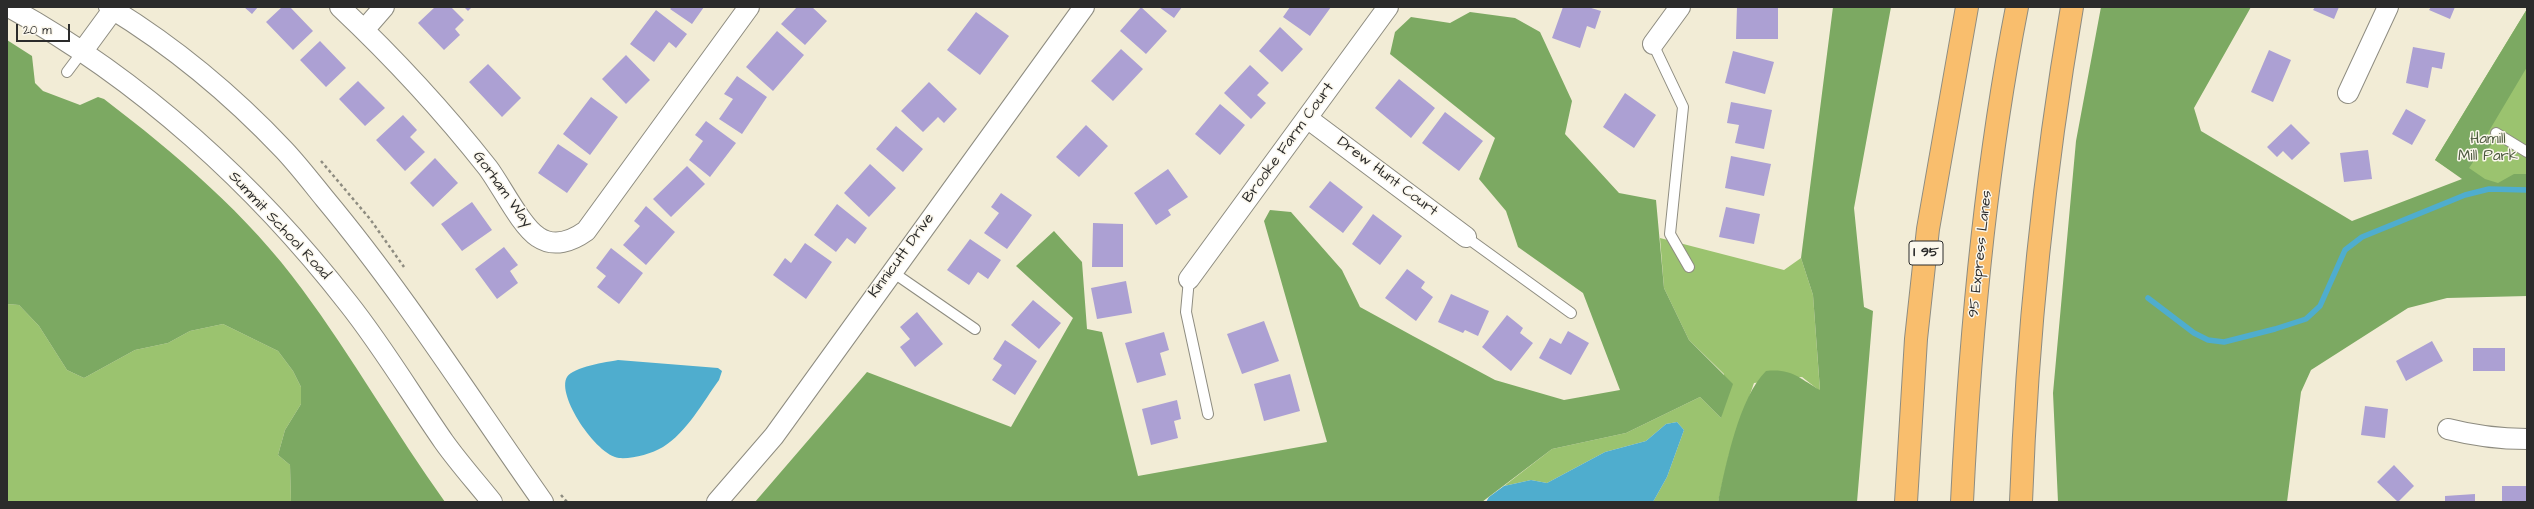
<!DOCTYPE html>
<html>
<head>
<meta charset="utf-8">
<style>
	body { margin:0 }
	#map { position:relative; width:2534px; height:509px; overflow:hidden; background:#f2ecd6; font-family:"Architects Daughter",sans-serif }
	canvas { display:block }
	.frame { position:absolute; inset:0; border:8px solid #2b2b2b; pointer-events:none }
	.scale { position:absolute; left:16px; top:24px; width:54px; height:18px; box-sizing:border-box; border:2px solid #2b2b2b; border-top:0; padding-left:5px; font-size:12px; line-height:14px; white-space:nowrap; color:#2b2b2b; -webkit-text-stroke:3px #fbf7ec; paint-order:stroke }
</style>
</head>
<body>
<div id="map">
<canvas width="2534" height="509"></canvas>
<div class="frame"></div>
<div class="scale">20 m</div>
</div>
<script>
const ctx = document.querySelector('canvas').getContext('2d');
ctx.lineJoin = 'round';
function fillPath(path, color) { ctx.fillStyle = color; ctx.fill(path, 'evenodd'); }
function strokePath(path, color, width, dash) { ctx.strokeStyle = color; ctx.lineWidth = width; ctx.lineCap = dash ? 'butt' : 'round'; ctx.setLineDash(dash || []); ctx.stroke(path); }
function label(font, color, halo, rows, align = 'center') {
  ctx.font = font + ' "Architects Daughter",sans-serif'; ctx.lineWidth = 3; ctx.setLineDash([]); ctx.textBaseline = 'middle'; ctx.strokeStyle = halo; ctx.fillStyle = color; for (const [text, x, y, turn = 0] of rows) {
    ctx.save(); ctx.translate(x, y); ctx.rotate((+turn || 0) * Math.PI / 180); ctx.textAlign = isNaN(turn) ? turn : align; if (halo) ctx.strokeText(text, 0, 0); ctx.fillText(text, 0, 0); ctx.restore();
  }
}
fillPath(new Path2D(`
	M2527 9V221L2435 160Z
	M1660 238 1784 270 1801 258 1813 295 1820 391 1802 377 1754 383 1729 455 1718 502H1653L1667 477 1684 430 1677 422 1666 424 1646 441 1605 452 1547 483 1531 480 1504 486 1552 449 1626 433 1700 397 1721 418 1724 374 1689 340 1664 288Z
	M7 304 19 305 39 326 67 370 84 378 135 350 168 343 190 331 223 324 278 351 293 371 301 387V404L285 430 278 455 290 465 291 502H7Z`), '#9bc36f');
fillPath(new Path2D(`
	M1833 7H1891L1854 208 1864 307 1873 311 1857 502H1718C1726 464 1739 398 1766 371 1792 368 1800 379 1820 390L1813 295 1801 258Z
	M2101 7H2251L2194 108 2201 131 2352 221 2462 179 2435 160 2527 9V67L2486 136 2493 142 2484 155 2479 153 2469 168 2485 179 2498 183 2514 174H2527V296L2447 298 2408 308 2311 370 2301 392 2287 502H2058L2053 393 2076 141Z
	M1470 12 1515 18 1540 32 1572 101 1565 134 1619 193 1656 200 1664 288 1689 340 1733 384 1721 418 1700 397 1626 433 1552 449 1482 502H755L867 372 1011 427 1073 318 1016 266 1054 231 1082 262 1087 329 1102 332 1138 476 1327 442 1264 221 1270 210 1291 212 1342 270 1360 307 1413 336 1495 380 1564 400 1620 390 1583 293 1518 247 1506 211 1479 179 1495 138 1390 54 1395 32 1411 17 1450 23Z
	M7 40 32 56 35 83 43 91 80 105 98 97 104 99C176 154 248 215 302 289 353 358 395 432 445 502H291L290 465 278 455 285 430 301 404V387L293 371 278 351 223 324 190 331 168 343 135 350 84 378 67 370 39 326 19 305 7 304Z`), '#7ca962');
fillPath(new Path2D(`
	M618 360 718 368 722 371 719 380C703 402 687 432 663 447 651 454 633 459 619 458 596 455 556 395 567 377 573 367 607 362 618 360Z
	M1677 422 1684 430 1667 477 1653 502H1486L1489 497 1504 486 1531 480 1547 483 1605 452 1646 441 1666 424Z`), '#4fadce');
strokePath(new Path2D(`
	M2148 298 2194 333 2208 340 2224 342 2275 329 2306 319 2320 306 2345 250 2362 237 2465 195 2489 189 2527 190`), '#4fadce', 5.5);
fillPath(new Path2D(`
	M244 7H258L252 14Z
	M282 7H290L313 31 293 50 266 22Z
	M435 7H451L464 20 455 29 460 35 444 50 418 23Z
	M464 7H472L468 11Z
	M672 7H704L692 24 670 9Z
	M797 7H812L827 21 805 45 781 24Z
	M1141 7 1167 31 1146 54 1120 31Z
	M1159 7H1182L1174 18Z
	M1290 7H1331L1310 36 1283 17Z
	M1563 7H1588L1601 11 1595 29 1587 26 1580 48 1552 38Z
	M1737 7H1778V39H1736Z
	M2315 7H2339L2334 19 2313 10Z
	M2431 7H2455L2450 19 2429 10Z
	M656 10 687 34 676 48 669 42 654 62 630 44Z
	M976 12 1009 36 980 75 947 50Z
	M1280 27 1303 49 1282 72 1259 51Z
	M777 31 804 55 773 91 746 67Z
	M320 41 346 68 326 87 300 60Z
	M2413 47 2445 53 2442 69 2432 67 2428 88 2406 83Z
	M1121 49 1143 69 1113 101 1091 81Z
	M2269 50 2291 60 2273 102 2251 92Z
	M1733 51 1774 62 1765 94 1725 83Z
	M626 55 650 80 626 104 602 79Z
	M488 64 521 98 502 117 469 82Z
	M1250 65 1269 83 1257 95 1266 103 1251 119 1224 93Z
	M737 76 767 97 742 134 719 119 733 99 724 94Z
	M1399 79 1435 108 1411 138 1375 108Z
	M358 81 385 108 365 126 339 99Z
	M929 82 957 109 944 123 938 117 923 132 901 111Z
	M1625 93 1656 115 1634 148 1603 127Z
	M591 97 618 117 590 155 563 134Z
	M1731 102 1772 110 1764 149 1735 143 1739 125 1727 123Z
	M1220 104 1245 125 1220 155 1195 134Z
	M2406 109 2426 120 2412 145 2392 134Z
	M1445 112 1483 141 1459 171 1422 143Z
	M403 115 417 130 410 137 425 152 405 171 376 140Z
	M706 121 736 143 710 177 689 160 703 141 695 135Z
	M2291 124 2310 143 2292 160 2283 151 2277 157 2267 147Z
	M1086 125 1108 146 1079 177 1056 157Z
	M896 126 923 149 903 172 876 149Z
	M558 144 588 164 567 193 538 173Z
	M2368 150 2372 179 2344 182 2340 153Z
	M1731 156 1771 164 1764 196 1725 188Z
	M435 158 458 183 433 207 410 183Z
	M870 164 896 188 869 217 844 193Z
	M687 166 705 184 671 217 653 199Z
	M1168 169 1188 197 1168 210 1171 215 1156 225 1134 193Z
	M1330 181 1363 207 1343 233 1309 207Z
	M1001 193 1032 215 1007 249 984 233 999 213 991 207Z
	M472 202 492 230 462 251 441 224Z
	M837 204 867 228 855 244 847 238 836 252 814 235Z
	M646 206 675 232 646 265 623 245 640 226 634 221Z
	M1726 207 1760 214 1754 244 1719 237Z
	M1373 214 1402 236 1380 265 1352 244Z
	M1093 223 1123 224V267H1092Z
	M970 239 1001 260 988 279 978 272 969 285 947 270Z
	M805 243 832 262 806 299 773 275 785 258 791 263Z
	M504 247 518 265 510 271 518 283 497 299 475 269Z
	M611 248 643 273 619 304 597 287 606 276 596 268Z
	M1407 269 1425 282 1421 288 1433 297 1416 321 1385 298Z
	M1126 281 1132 313 1097 319 1091 288Z
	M1451 294 1489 311 1478 336 1465 330 1463 333 1438 322Z
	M1033 300 1061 323 1039 349 1011 325Z
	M917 312 943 344 915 367 900 347 910 339 900 327Z
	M1507 315 1523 328 1520 333 1533 343 1511 371 1482 347Z
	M1264 321 1279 361 1242 374 1227 334Z
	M1568 331 1589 343 1571 375 1539 358 1550 338 1561 344Z
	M1164 332 1169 350 1160 353 1166 375 1137 383 1125 343Z
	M1005 340 1037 361 1015 395 992 380 1002 365 993 359Z
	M2432 341 2443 361 2406 381 2396 361Z
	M2473 348H2505V371H2473Z
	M1290 374 1300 411 1264 421 1254 384Z
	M1177 400 1181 419 1174 421 1178 438 1151 445 1142 409Z
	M2365 406 2388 409 2385 438 2361 435Z
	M2394 465 2414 486 2398 502 2377 482Z
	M2502 486H2527V502H2502Z
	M2475 494V502H2445V496Z`), '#aca0d3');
const lane = new Path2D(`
	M1653 44 1683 107 1670 234 1689 267
	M67 72 82 52
	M2496 133 2527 152
	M1466 237 1571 313
	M891 271 975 329
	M1189 279 1186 312 1208 414`);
const street = new Path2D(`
	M9 7C140 79 256 185 348 303 383 347 412 396 444 442 459 463 476 482 492 502
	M109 7C173 46 233 96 284 150 299 166 312 183 325 199 405 295 471 400 543 502
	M340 7C393 57 443 111 488 168 502 187 521 226 538 237 554 248 572 241 586 231L749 7
	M364 30 384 7
	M1653 44 1680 7
	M82 52 115 7
	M2348 93 2388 7
	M1307 118 1466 237
	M1189 279 1388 7
	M2448 429C2475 436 2500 439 2527 439
	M717 502 774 436 1084 7`);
const highway = new Path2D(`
	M1906 502 1916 339 1928 229 1967 7
	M1962 502C1970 336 1985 170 2017 7
	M2021 502C2027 336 2044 171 2072 7`);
strokePath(lane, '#8e8c80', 12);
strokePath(street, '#8e8c80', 22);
strokePath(highway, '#8e8c80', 24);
strokePath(new Path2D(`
	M321 161 370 219 404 267
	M561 495 567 502`), '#8e8c80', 2.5, [3, 3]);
strokePath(lane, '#fff', 10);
strokePath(street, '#fff', 20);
strokePath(highway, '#f9be6d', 22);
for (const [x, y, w] of [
	[1926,253,34]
]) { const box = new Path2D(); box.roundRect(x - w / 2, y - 12, w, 24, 3); ctx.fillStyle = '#fbf7ec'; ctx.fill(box); strokePath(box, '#2b2b2b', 1); }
label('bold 14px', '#2b2b2b', null, [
	["I 95",1926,253]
]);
label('15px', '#4d593f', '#fbf7ec', [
	["Hamill",2488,140],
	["Mill Park",2488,157]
]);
label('15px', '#2b2b2b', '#fbf7ec', [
	["Brooke Farm Court",1289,143,-54],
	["Drew Hunt Court",1387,177,37],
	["Gorham Way",502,190,54],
	["Summit School Road",279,226,47],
	["95 Express Lanes",1981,254,-84],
	["Kinnicutt Drive",902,256,-54]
]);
</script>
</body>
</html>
